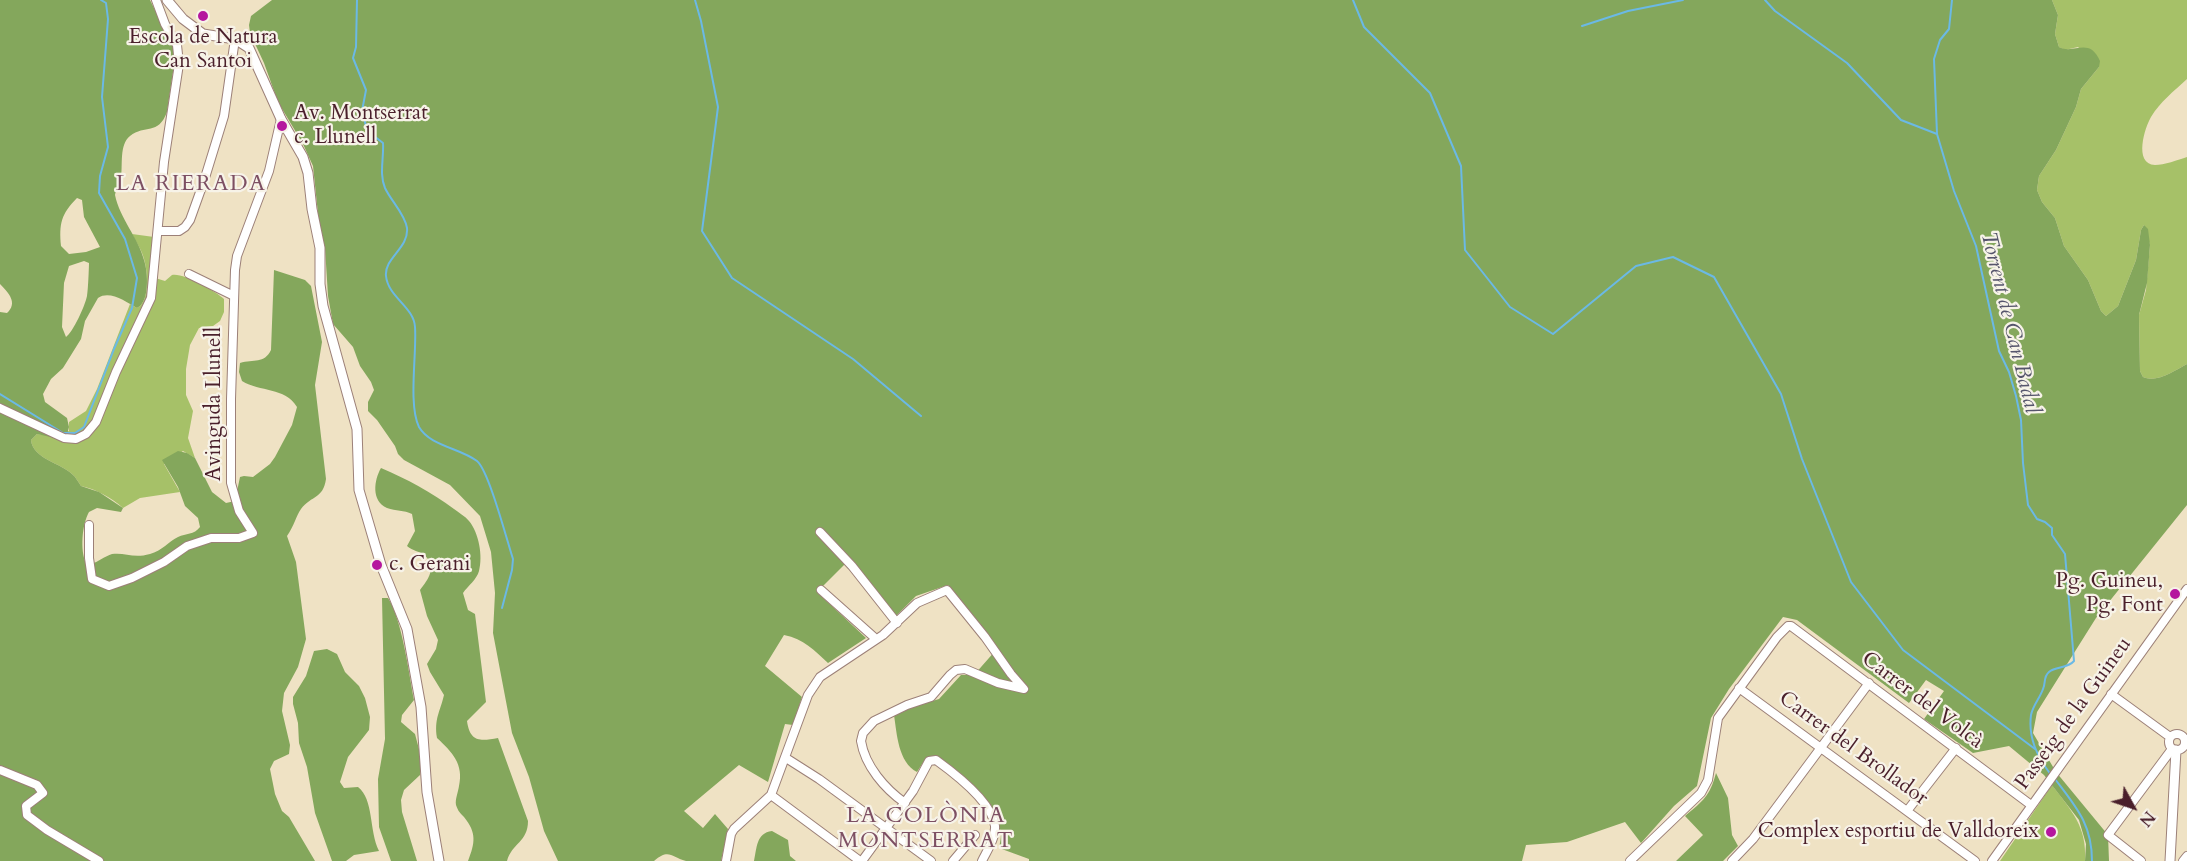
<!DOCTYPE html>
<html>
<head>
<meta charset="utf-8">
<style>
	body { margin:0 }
	#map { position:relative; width:2187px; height:861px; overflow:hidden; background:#efe2c4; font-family:Cardo,serif }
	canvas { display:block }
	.north { position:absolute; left:2103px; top:777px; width:60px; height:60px; -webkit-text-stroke:4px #f7f3e8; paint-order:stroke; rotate:130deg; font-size:16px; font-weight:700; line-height:24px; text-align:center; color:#4a1f2b }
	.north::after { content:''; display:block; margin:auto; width:21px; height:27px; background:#4a1f2b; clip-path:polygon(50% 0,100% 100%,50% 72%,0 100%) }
</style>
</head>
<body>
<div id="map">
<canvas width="2187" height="861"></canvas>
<div class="north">N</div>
</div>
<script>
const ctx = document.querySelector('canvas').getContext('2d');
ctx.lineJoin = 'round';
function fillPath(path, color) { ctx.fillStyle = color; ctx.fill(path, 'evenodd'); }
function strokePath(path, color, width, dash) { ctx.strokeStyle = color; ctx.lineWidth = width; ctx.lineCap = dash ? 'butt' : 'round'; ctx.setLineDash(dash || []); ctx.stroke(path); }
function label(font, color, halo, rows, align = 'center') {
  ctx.font = font + ' Cardo,serif'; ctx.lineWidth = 4.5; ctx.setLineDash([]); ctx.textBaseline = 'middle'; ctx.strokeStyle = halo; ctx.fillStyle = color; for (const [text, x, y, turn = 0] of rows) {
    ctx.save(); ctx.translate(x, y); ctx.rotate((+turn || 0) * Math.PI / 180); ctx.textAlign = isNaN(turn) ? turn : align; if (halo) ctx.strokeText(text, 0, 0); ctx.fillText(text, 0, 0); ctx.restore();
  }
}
fillPath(new Path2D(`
	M2052 0H2187V79C2174 91 2160 102 2151 117 2145 127 2133 164 2155 165 2164 165 2178 160 2187 157V364C2174 371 2157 383 2143 377L2140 371 2139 315 2146 290 2150 245 2144 225 2141 230 2136 260 2118 306 2106 316 2101 311 2088 280 2064 246 2055 218 2042 202 2037 190 2039 176 2056 150 2076 107 2081 89 2099 67 2078 47 2065 50 2059 47 2055 34 2058 15Z
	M132 234 154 237 152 277 165 281 172 275C182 272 216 291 224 299V312L220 321 213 326 199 328 190 345 186 369V395L193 411 188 438 195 458 183 451 164 464 180 492 140 498 123 508C112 498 96 489 81 486 78 482 76 477 72 474 61 463 33 459 31 440L37 434 46 435 69 431V422L86 411 97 389 130 304 137 308C150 302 148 272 144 259 142 250 136 242 132 234Z
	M2052 785C2072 812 2087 826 2085 861H2000Z`), '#a6c168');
fillPath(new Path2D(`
	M0 0H150L176 52 167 112C158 136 145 124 130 136 119 145 123 165 121 177 120 184 116 189 115 195 120 219 138 237 144 260 148 272 150 302 137 308 126 302 110 290 98 298L85 321 81 339 63 368 51 379 43 394 45 402 67 418 69 427 67 435 55 438 37 434 31 440C33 459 61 463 72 474 76 477 78 482 81 486L99 492 123 508 121 512 97 508 89 512C82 524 80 551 86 563L91 564C98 562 105 556 112 554 125 552 133 559 150 554 162 551 168 542 178 537 186 533 194 535 200 527L198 518 185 506 178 487 162 460 178 451 187 453 195 458 212 492 226 503 235 501 240 477 244 476 253 477 270 464 275 457 292 425 297 407C285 387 260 392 242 381L239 372 240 363C254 359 264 364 271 350L274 270 305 280 311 286 322 342 315 385 326 479C323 499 312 495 301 509 296 516 294 526 287 536L296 562 306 639 298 667 284 693 282 711 290 745 289 754 274 761 270 769 275 794 282 811 289 817 315 861H0V312L7 313C18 303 9 293 0 284ZM77 198 82 200 84 217 100 247 86 252 69 254 61 246C59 224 61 214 77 198ZM84 261 89 263C89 267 88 292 87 296 85 306 73 332 66 337L62 327 64 283 69 266Z
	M272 0H2052L2058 15 2055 34 2059 47C2074 55 2089 36 2100 61L2099 67 2081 89 2076 107 2056 150 2039 176 2037 190 2042 202 2055 218 2064 246 2088 280 2101 311 2106 316 2118 306 2136 260 2141 230 2144 225 2148 229 2150 245 2147 283 2139 315 2140 371 2143 377C2157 383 2174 371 2187 364V505L2096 618 2037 712 2033 733 2056 772 2108 835 2109 861H2085L2086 844 2079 820 2044 775 2009 746 1973 753 1924 719 1944 691 1926 680 1909 703 1797 620 1783 617 1729 689 1711 718 1697 786 1674 806 1641 843 1625 822 1567 842 1526 845 1522 861H1029V859L999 848C1000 843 1001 838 1001 834 999 807 957 763 932 757L924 761 917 772C898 762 897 734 894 715L916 706 939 699 961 675H974L996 650 948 585 916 596 896 616 850 559 817 592 866 638 828 663C814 650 804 639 784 635L765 666 802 697 793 725 785 724 768 782 739 765 684 811 703 828 715 814 728 829 721 861C711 861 695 861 686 861 671 857 669 848 654 861H558L544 831 529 777 512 733 493 633 495 593 491 552 480 516 450 485 404 460 398 454 395 446 377 420 368 411V402L374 390 371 382 360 366 353 347 333 324 328 296 325 248 319 223 313 166 303 144 278 102 264 63 250 33 249 25 251 16Z
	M381 468C407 479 431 492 454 509 459 513 465 516 469 521 479 533 483 556 479 571 477 579 468 586 463 593L468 610 475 614 486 702 467 721C470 743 481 741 498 738L528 821C528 842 512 843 507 861H468C475 843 477 833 464 817 460 813 458 811 456 805 455 799 458 793 459 786 464 764 452 752 437 738 434 719 440 712 444 695L430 672 427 664 436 649 438 640 427 616 420 590C428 580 438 566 424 555 419 551 413 551 407 546L415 531 412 514C404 510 396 511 387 508 371 501 374 480 381 468Z
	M382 598H388C402 619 409 674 414 700L402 715 401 722 415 734 420 753V775L404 790 401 800 402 812 417 861H391L379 827 378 779 385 739Z
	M327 649 337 654 345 672 359 686 365 698 370 717 369 730 348 757 340 782 344 788 358 787C374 799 369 831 379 851L354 855 346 861H332L315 813 307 767 299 743 298 723 293 704V697L306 676 314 651Z
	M1716 773 1728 798 1732 835 1738 846 1723 861H1676L1703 835 1685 816C1703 801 1710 796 1716 773Z
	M772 831 788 840 790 856 796 861H754C757 848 756 833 772 831Z`), '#84a75c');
strokePath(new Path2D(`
	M357 0 356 47 353 58 366 90 362 111 366 126 374 136 383 143C384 158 379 174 385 188 391 201 405 214 407 228 409 248 384 258 386 276 388 297 414 307 415 327 417 352 408 405 419 427 430 446 460 448 477 461 489 471 507 541 513 559L512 570 502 608
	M695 0 701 21 718 107 702 231 732 278 853 359 921 416
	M1353 0 1364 27 1430 93 1461 166 1465 250 1510 307 1553 334 1636 266 1673 257 1714 277 1781 394 1802 459 1851 582 1903 650 2035 749
	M1765 0 1775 11 1847 63 1901 120 1937 134
	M1952 0 1949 29 1940 40 1934 59 1937 134 1954 191 1976 246 1999 351 2009 372 2016 396 2021 420 2023 463 2028 505 2037 519 2045 522 2052 528V535L2065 554 2074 661C2067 669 2056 666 2049 672 2043 677 2046 683 2043 689 2040 698 2033 705 2031 715 2028 738 2037 756 2051 775
	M1582 26 1628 11 1683 0
	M0 394 63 433H75L84 427 114 349 132 308 137 278 125 239 99 193 100 176 108 147 102 97 108 19 106 3 101 0
	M2055 779C2076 807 2092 824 2092 861`), '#6bb9e5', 2);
const minor = new Path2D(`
	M159 231H179L185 227 190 220 204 181 224 116 235 39
	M189 274 234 296
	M0 408 64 438 76 439 86 434 96 422 116 372 151 298 164 162 179 64 177 45 165 24 156 0
	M89 525V558L92 579 109 586 132 578 164 562 187 546 211 538H239L253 533 239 511 231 483V399L235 270 237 256 269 171 281 119
	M820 532 852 566 897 623
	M821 590 876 639
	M1739 688 1975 861
	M2111 694 2170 737
	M2169 742a8 8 0 1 1 16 0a8 8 0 1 1-16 0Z
	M786 758 819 779 931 861
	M0 770 37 785 43 793 26 806 27 815 47 830 99 861
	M771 795 860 861
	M1907 811 1956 748
	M726 861 731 834 734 829 771 795 808 695 820 677 883 635 917 603 947 590 985 637 1011 674 1024 689 998 683 965 669 956 670 950 675 931 697 907 705 874 721 863 733 861 741C865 766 885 789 905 803
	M862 861 913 791 929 761 936 760C954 773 992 802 995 826 996 837 987 851 982 861
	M953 861 975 835
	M1630 861 1701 793 1708 780 1718 718 1777 637 1788 626H1791L2031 805
	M1732 861 1753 839 1869 683
	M1992 861 2187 589
	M2141 861 2108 835 2172 749
	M2183 861 2187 856`);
const tertiary = new Path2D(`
	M167 0 183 19 203 34 235 39 249 48 281 119 303 157 308 173 312 209 320 248V284L323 306 357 429 359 490 381 565 407 629 421 707 427 792 439 861
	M2170 861 2176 750`);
strokePath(minor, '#9c8078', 10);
strokePath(tertiary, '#9c8078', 11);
strokePath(minor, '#fff', 8);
strokePath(tertiary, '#fff', 9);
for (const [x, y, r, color] of [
	[203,16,6,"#b5179e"],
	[282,126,6,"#b5179e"],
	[377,565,6,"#b5179e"],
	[2175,594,6,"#b5179e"],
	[2051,832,6,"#b5179e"]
]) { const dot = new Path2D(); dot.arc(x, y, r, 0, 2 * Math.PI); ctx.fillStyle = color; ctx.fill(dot); strokePath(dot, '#f7f3e8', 2); }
label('21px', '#4a1f2b', '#f7f3e8', [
	["Escola de Natura",203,38,"center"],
	["Can Santoi",203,62,"center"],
	["Av. Montserrat",294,114],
	["c. Llunell",294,138],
	["c. Gerani",389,565],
	["Pg. Guineu,",2163,582,"right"],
	["Pg. Font",2163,606,"right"],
	["Complex esportiu de Valldoreix",2039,832,"right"]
], 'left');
label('21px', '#4a1f2b', '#f7f3e8', [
	["Avinguda Llunell",215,404,-90],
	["Carrer del Volcà",1922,701,37],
	["Passeig de la Guineu",2074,714,-54],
	["Carrer del Brollador",1853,749,36]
]);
ctx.letterSpacing = '1.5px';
label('22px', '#7d4f63', '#f7f3e8', [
	["LA RIERADA",191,185],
	["LA COLÒNIA",926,817],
	["MONTSERRAT",926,842]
]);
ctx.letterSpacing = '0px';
label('italic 22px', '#56556c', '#f7f3e8', [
	["Torrent de Can Badal",2009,323,76]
]);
</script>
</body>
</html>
